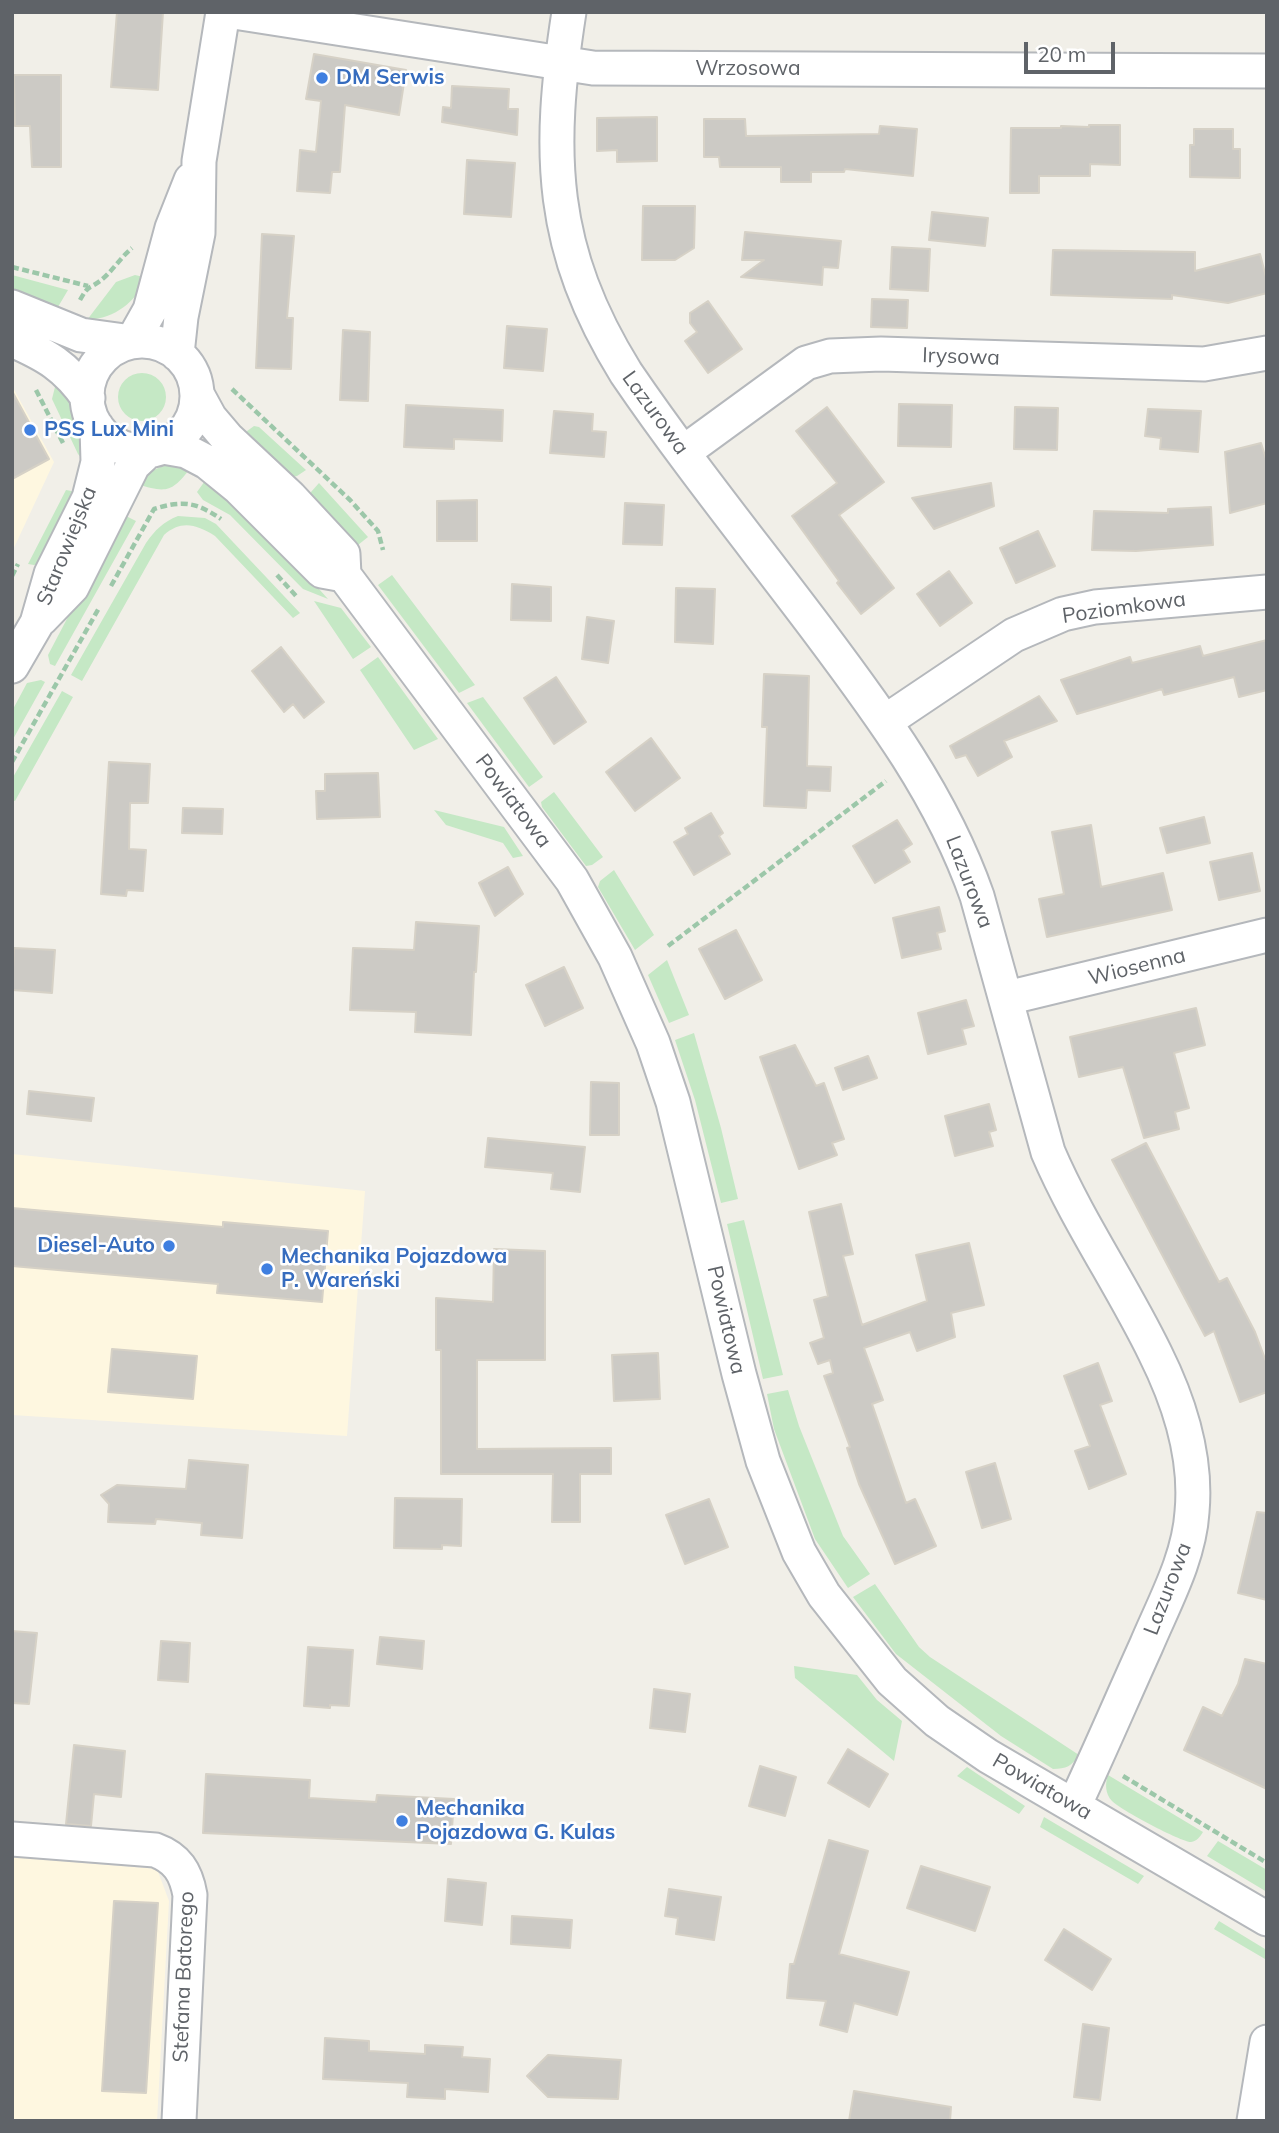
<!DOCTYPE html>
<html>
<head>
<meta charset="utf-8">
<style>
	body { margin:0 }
	#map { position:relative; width:1279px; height:2133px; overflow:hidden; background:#f1efe8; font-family:Mulish,sans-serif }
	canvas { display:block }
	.frame { position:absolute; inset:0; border:14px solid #5f6368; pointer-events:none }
	.scale { position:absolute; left:1024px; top:42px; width:91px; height:32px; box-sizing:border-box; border:4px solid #5f6368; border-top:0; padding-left:9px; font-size:21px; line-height:24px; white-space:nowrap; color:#5f6368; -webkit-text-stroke:5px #fff; paint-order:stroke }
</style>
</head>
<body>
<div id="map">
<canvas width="1279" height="2133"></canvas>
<div class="frame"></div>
<div class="scale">20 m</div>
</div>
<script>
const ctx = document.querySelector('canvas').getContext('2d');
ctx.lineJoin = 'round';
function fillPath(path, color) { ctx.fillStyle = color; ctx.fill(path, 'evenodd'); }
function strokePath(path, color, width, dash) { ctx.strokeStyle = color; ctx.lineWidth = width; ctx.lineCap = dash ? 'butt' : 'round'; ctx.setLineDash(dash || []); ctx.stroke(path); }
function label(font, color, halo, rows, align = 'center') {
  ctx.font = font + ' Mulish,sans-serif'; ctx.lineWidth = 5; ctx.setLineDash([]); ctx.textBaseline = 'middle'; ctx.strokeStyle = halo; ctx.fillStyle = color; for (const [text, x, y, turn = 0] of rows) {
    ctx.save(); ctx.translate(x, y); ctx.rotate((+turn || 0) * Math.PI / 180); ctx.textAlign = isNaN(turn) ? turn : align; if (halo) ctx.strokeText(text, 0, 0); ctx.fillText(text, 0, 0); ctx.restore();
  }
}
fillPath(new Path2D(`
	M12 386 54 462 12 552Z
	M12 1154 365 1191 347 1436 12 1415Z
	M12 1857 157 1869 169 1901 157 2121H12Z`), '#fef7e0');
fillPath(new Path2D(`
	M12 275 68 290 55 312 12 292Z
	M135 275 148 278C134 302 117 318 87 320L116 282Z
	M118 397a24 24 0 1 1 48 0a24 24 0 1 1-48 0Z
	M57 379C72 405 82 430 84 461L78 454 52 399Z
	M254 426 259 427 306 470 297 476 288 478 243 434Z
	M177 464 191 467C172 493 166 493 137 484 150 471 159 465 177 464Z
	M207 478 293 560 328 599 303 589 230 515 203 500 197 492Z
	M319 483 368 537 358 545H352L311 501V492Z
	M66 490 77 492 40 564 34 565 28 564Z
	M122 514 136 521 55 666 50 664 48 655Z
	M178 516 205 518 216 524 300 613 293 618 215 536C196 524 181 520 164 535L82 681 71 675 146 543C155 530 163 522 178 516Z
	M392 575 475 685 459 693 378 585Z
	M314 601 341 608 371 647 353 659Z
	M378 657 438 739 414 750 360 670Z
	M41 680 45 682 12 741V711L27 683Z
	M62 691 73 697 15 801 12 800V779Z
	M483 697 543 777 529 787 467 703Z
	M554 792 603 857 592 865 586 866 542 807 541 802Z
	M434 810 504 827 523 856 513 858 503 843 446 825Z
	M614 870 654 935 635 950 598 887 600 881Z
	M667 960 689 1015 669 1023 648 975Z
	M694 1033 721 1128 738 1199 721 1203 695 1100 675 1040Z
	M744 1220 783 1375 763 1379 727 1224Z
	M788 1390 799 1426 843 1536 870 1574 848 1588 815 1539 774 1429 767 1394Z
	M875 1584 919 1647 930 1657 1079 1755C1072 1766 1066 1769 1053 1769L1001 1736 896 1654 853 1597Z
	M794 1666 857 1675 877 1700 902 1721 894 1761 795 1678Z
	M967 1767 1025 1806 1019 1814 957 1776Z
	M1108 1775 1203 1832C1200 1837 1197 1841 1191 1842 1181 1842 1119 1809 1112 1801 1105 1794 1105 1783 1108 1775Z
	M1044 1817 1144 1876 1138 1884 1040 1827Z
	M1218 1841 1267 1870V1892L1207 1856Z
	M1219 1921 1265 1949V1959L1214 1929Z`), '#c5e8c5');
const building = new Path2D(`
	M117 12H163L158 90 111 87Z
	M314 54 406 70 399 115 345 105 340 172H332L330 193 297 191 300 150 316 152 321 101 306 99Z
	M14 75H61V167H32L30 126H15Z
	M452 86 509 89 508 109H518L517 135 442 122 443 107 451 108Z
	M657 117V161L617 162V150L597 151V118Z
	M704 119H745L746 136 879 134 880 126 917 129 913 176 845 169 844 172H811V182H781V167H720L719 157H704Z
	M1089 125H1120V165L1090 164V176H1039V193H1010L1011 128H1061V126L1089 127Z
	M1194 129H1233V149H1240V178L1190 177V145H1194Z
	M467 160 515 163 511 217 464 214Z
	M643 206H695L694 248 675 260H642Z
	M932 212 988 218 985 246 929 240Z
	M745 232 841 241 838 268 823 267 822 285 741 277 764 260H742Z
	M262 234 294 236 287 318H293L291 369 256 368Z
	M892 247 930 249 928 291 890 289Z
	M1053 250 1195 252V271L1260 254 1267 281V293L1228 303 1172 295V299L1051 295Z
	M872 299 908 300 907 328 871 327Z
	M708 301 742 349 708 373 685 341 697 332 690 323V313Z
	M507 326 547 329 543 371 504 368Z
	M343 330 370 332 368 401 340 400Z
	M12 391 49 459 12 479Z
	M899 404 952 405 951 447 898 446Z
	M406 405 503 410 502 441 454 439V449L404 447Z
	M827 407 884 482 839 515 894 588 861 614 837 583 839 581 792 516 837 483 796 431Z
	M1015 407 1058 408 1057 450 1014 449Z
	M1148 409 1201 411 1198 452 1160 449 1161 438 1145 436Z
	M554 411 593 414 592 431 606 432 604 457 550 453Z
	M1261 443 1267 462V503L1230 513 1225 452Z
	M991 483 994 506 934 529 912 498Z
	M477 500V541H437V501Z
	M625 503 664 505 662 545 623 544Z
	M1211 507 1213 545 1136 551 1092 550 1094 511 1168 513V509Z
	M1038 531 1055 566 1016 583 1000 548Z
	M949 571 972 603 940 626 917 594Z
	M512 584 551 587V621L511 620Z
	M676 588 715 589 713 644 675 642Z
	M587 617 614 621 608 663 582 659Z
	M1267 640V690L1239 697 1234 677 1164 695 1162 689 1077 714 1061 680 1130 657 1132 663 1200 646 1203 656Z
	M281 647 324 702 304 718 293 704 284 712 252 671Z
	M764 674 809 676 807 766 831 767 830 791 807 790 806 808 764 806 767 727H762Z
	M556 677 586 722 554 744 524 698Z
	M1039 696 1057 721 1004 741 1012 757 978 776 966 755 956 758 950 746Z
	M651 738 680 778 635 811 606 772Z
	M109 762 150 764 148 803H130L129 849 146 850 143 891 127 890 126 896 101 894Z
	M378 773 380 817 317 819 316 791H325V774Z
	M183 808 223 809 222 834 182 833Z
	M711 813 723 833 719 836 730 854 694 875 674 842 688 834 685 828Z
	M1204 817 1210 843 1167 853 1160 828Z
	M897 820 912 844 903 850 910 862 875 883 853 846Z
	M1091 825 1101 887 1163 873 1172 910 1047 937 1039 899 1064 894 1052 832Z
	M1252 853 1260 891 1219 900 1210 862Z
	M508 867 523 894 495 916 479 883Z
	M939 907 945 931 937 933 941 949 902 958 893 918Z
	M416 922 479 926 476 972H474L471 1035 415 1032 416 1012 350 1010 353 948 414 950Z
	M736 930 762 980 725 999 699 949Z
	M14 948 55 950 52 993 12 990Z
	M564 967 583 1008 545 1026 526 985Z
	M966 1000 974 1026 962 1029 966 1044 928 1054 918 1013Z
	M1196 1008 1205 1045 1174 1053 1189 1108 1175 1112 1179 1129 1144 1138 1123 1067 1079 1077 1070 1037Z
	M795 1045 816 1086 824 1083 844 1139 832 1143 837 1155 799 1169 760 1057Z
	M868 1056 877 1078 843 1090 835 1068Z
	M591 1082 619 1083V1135H590Z
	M29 1091 94 1098 91 1121 27 1114Z
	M989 1104 996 1130 989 1132 993 1146 955 1156 945 1116Z
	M488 1138 585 1147 580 1192 551 1189 553 1173 485 1167Z
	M1146 1143 1219 1282 1227 1278 1255 1332 1267 1364V1392L1240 1402 1214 1331 1205 1336 1112 1160Z
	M841 1204 853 1254 843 1256 862 1325 927 1301 916 1255 969 1243 984 1305 951 1313 955 1337 917 1351 910 1332 864 1348 883 1400 872 1404 906 1503 915 1499 936 1546 895 1564 859 1484 847 1448 850 1447 824 1376 833 1373 830 1360 818 1364 810 1343 824 1338 814 1300 828 1296 809 1212Z
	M12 1208 223 1227V1222L328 1231 322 1302 217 1293 218 1284 12 1266Z
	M494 1249 545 1251V1360H477V1449L611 1448V1474H580V1522H552L553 1474H441V1350H436V1298L493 1302Z
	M112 1349 197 1356 193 1399 108 1392Z
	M658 1353 660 1399 614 1401 612 1355Z
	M1098 1363 1112 1401 1100 1405 1126 1474 1089 1489 1075 1451 1090 1446 1064 1376Z
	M189 1460 248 1465 242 1538 201 1535 202 1523 156 1519 155 1524 108 1522 109 1504 101 1495 117 1485 186 1489Z
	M995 1463 1011 1519 982 1528 966 1472Z
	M395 1498 462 1499 461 1546 442 1545V1549L394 1548Z
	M709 1499 728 1547 685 1564 666 1515Z
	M1257 1512 1267 1513V1600L1238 1593Z
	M12 1631 37 1633 29 1704 12 1703Z
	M380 1637 424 1641 422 1669 377 1664Z
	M161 1641 190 1643 188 1682 158 1680Z
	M308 1647 353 1650 349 1706 330 1705V1708L304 1706Z
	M1245 1659 1267 1664V1789L1184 1750 1203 1707 1222 1716 1238 1684Z
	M654 1689 690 1694 685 1732 650 1728Z
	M74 1745 125 1751 121 1797 94 1794 91 1826 66 1824Z
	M848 1749 888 1774 869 1807 828 1783Z
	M760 1766 796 1777 785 1816 749 1806Z
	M206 1774 310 1780 309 1798 376 1802 377 1795 454 1799 451 1844 203 1833Z
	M829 1840 868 1851 839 1954 909 1972 897 2015 854 2003 847 2032 820 2025 826 2001 787 1998 790 1964H794Z
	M921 1866 990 1887 975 1931 907 1908Z
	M448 1879 486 1883 482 1925 445 1921Z
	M669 1889 721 1897 714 1940 676 1934 678 1918 665 1916Z
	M114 1901 158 1903 146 2093 102 2091Z
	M512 1916 572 1920 570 1948 511 1944Z
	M1064 1929 1111 1959 1092 1990 1045 1960Z
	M1083 2024 1109 2028 1100 2100 1074 2097Z
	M325 2038 369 2041V2051L425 2054V2045L463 2047 462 2057 490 2059 488 2092 445 2089V2099L407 2097 408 2083 323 2079Z
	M548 2055 621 2060 618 2099 548 2097 527 2076Z
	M854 2091 951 2107 950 2121H849Z`);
fillPath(building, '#cccac5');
strokePath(building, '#d6d1c6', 2);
const minor = new Path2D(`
	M234 12 593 68 1267 71
	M569 12C547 153 549 249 626 373 686 461 753 544 817 629 880 713 942 796 977 896L1048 1152C1078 1222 1122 1285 1155 1353 1179 1401 1197 1458 1192 1512 1189 1559 1164 1603 1146 1646 1122 1699 1099 1753 1074 1806
	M12 307 81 335 132 342 150 310 172 228 191 180
	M12 340C46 355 66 366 88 398
	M87 396a55 55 0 1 1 110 0a55 55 0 1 1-110 0Z
	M177 354 181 317 198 233 199 161 223 12
	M198 396 210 418 227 438 290 497 343 554 344 575 572 880 615 957 653 1043 673 1102 739 1374 763 1461 799 1552 824 1595 892 1681 937 1721 988 1756 1267 1919
	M163 447 186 451 207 462 239 488 322 571 344 575
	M684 452 806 363 830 356 881 354 1204 364 1267 353
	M41 619 72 587 133 465 148 451
	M12 666 37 623 51 574 89 498 98 462 97 427
	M886 721 1014 635 1063 614 1095 607 1267 592
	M1007 998 1267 935
	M12 1839 155 1850C177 1858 186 1872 190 1895L179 2121
	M1254 2121 1267 2042`);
strokePath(minor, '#b5b8bc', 37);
strokePath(new Path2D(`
	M12 267 88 286
	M80 300C89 284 88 290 100 281 111 273 120 258 132 248
	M232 389 350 500 378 531 383 550
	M36 390 64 445
	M277 575 297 597
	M12 576 18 564
	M111 586 154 509C183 500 196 502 221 519
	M12 762 99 608
	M668 946 886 781
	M1123 1776 1267 1863`), '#9cc7a9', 4.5, [7, 3.5]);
strokePath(minor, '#fff', 33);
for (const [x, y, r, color] of [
	[322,78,7,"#3f7fe0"],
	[30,430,7,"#3f7fe0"],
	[169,1246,7,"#3f7fe0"],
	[267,1269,7,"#3f7fe0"],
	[402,1821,7,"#3f7fe0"]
]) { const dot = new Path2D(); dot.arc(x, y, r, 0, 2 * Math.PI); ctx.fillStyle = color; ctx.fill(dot); strokePath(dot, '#fff', 2.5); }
label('21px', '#5f6368', '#fff', [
	["Wrzosowa",748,69],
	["Irysowa",961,357,2],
	["Lazurowa",655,413,54],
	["Starowiejska",67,546,-68],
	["Poziomkowa",1124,608,-8],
	["Powiatowa",513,801,53],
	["Lazurowa",969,882,69],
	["Wiosenna",1137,967,-14],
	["Powiatowa",726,1320,77],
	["Lazurowa",1168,1589,-69],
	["Powiatowa",1042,1787,30],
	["Stefana Batorego",184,1977,-88]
]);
label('bold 21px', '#366cbe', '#fff', [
	["DM Serwis",336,78],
	["PSS Lux Mini",44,430],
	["Diesel-Auto",155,1246,"right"],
	["Mechanika Pojazdowa",281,1257],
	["P. Wareński",281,1281],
	["Mechanika",416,1809],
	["Pojazdowa G. Kulas",416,1833]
], 'left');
</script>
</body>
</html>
